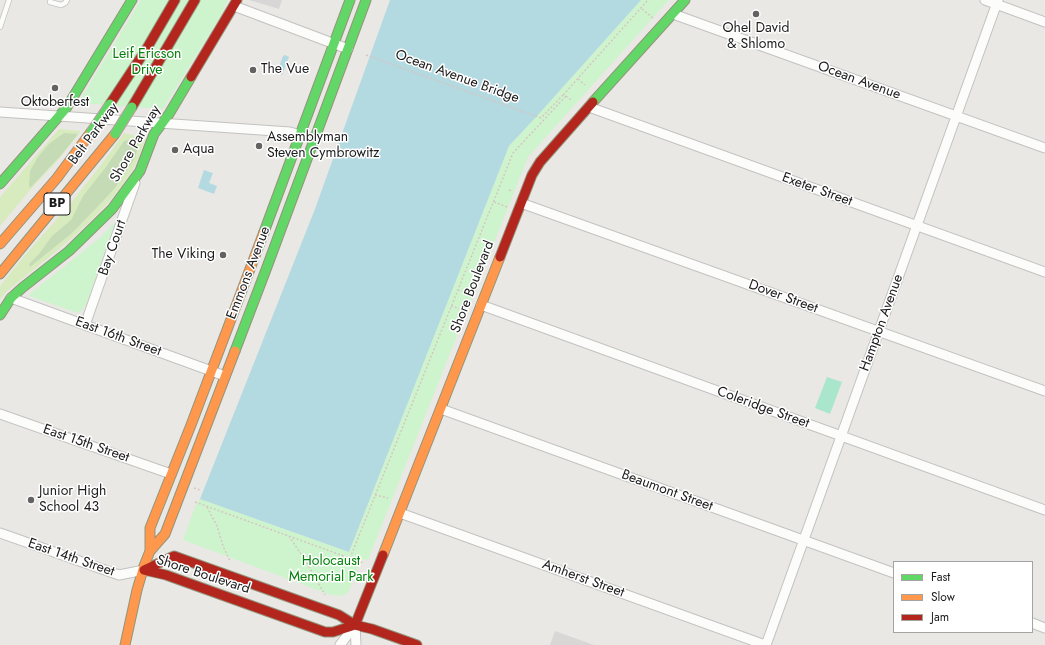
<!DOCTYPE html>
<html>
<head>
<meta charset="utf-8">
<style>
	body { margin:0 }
	#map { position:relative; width:1045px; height:645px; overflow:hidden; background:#eae8e4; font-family:Jost,sans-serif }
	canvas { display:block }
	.legend { position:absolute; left:893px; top:561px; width:140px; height:72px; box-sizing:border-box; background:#fff; border:1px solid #a4a4a4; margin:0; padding:5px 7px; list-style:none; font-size:12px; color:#1b1b1b }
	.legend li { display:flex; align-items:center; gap:8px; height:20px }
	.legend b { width:20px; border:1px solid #a4a4a4 }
</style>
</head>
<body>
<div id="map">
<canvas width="1045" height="645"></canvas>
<ul class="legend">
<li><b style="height:5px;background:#63d668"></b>Fast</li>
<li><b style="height:5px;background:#ff974d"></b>Slow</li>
<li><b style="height:5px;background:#b3261e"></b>Jam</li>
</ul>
</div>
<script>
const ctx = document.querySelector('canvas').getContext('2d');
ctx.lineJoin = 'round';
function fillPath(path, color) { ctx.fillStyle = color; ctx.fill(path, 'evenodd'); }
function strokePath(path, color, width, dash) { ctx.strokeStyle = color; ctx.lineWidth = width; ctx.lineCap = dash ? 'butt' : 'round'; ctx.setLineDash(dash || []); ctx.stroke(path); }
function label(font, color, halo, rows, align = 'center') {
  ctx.font = font + ' Jost,sans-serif'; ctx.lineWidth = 3; ctx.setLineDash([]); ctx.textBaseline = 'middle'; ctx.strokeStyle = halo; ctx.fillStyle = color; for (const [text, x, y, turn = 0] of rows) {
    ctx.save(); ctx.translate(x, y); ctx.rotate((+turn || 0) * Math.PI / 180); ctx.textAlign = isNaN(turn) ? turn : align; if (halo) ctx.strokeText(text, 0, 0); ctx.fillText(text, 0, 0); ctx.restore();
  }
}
fillPath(new Path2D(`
	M59 129 81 131 59 159 31 189 0 226V197Z
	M124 133 146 138C141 149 138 162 131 172 101 220 50 256 6 292L0 299V286L25 255 70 204 104 161Z`), '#d8ebbf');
fillPath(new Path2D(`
	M64 133 78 134 63 153 30 188 29 185 30 171 38 157 49 144Z
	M135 138 139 143 135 158 115 188 102 202 72 233 30 267 29 264 39 254 52 236 71 220 83 196 106 167 124 141Z`), '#c5dbb6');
fillPath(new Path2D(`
	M141 0H228L221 15 163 109 78 103Z
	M641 0H669L528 157 368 560 361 559 349 591C343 597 339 596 331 595L183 540 195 507 200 499 349 552 509 146 537 116Z
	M115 222 87 302 83 309 78 313 29 296 31 293 102 236Z`), '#cef4cd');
fillPath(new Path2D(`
	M827 377 842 382 830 414 815 408Z`), '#aae6cb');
fillPath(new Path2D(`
	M249 0H282L279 9Z
	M555 631 594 645H550Z`), '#d8d7d6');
fillPath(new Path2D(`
	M390 0H641L537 116 509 146 349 552 200 499 315 209Z
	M285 55 289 57 282 75 277 72 283 56Z
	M204 170 213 173 209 183 217 186 214 194 198 188Z`), '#b3d9e1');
const lane = new Path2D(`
	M50 2 61 5 65 3 67 0
	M0 27 9 0`);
const street = new Path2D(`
	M985 0 1045 22
	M234 6 348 49
	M673 14 1045 148
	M589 107 1045 272
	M0 112 290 132 315 139
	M521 203 1045 391
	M11 298 225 376
	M481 305 1045 510
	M85 325 135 183
	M441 409 894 573
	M0 414 171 474
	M400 513 765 645
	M0 533 119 575 144 570
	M1032 623 1045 628
	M355 625 356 645
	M340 645 355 625
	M766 645 998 0`);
const fast = new Path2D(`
	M593 102 685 0
	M0 184 67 107 132 0
	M264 232 350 0
	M0 315 11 298 22 288 69 251 112 209 140 171 154 134 169 114 191 77
	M235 351 267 267 366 0`);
const slow = new Path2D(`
	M0 244 57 178 91 132
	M0 274 115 134
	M150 551V528L191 425 264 232
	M383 555 500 257
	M125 645 137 590 144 566 150 551 165 534 235 351`);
const jam = new Path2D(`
	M191 77 237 0
	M110 104 147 48 175 0
	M132 107 195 0
	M500 257 532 175 540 162 593 102
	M144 570 166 575 325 632H333L355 625 383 555
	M144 570 174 556 339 615 355 625 372 629 417 645`);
strokePath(lane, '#c2c2c0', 6);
strokePath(street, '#c2c2c0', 11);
strokePath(fast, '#93947c', 11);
strokePath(slow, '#93947c', 11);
strokePath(jam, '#93947c', 11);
strokePath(new Path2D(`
	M642 9 654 19
	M366 55 541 118 564 94
	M578 79 585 85
	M566 96 571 100
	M509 190 513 191
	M494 202 507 207
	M458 290 474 295
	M451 306 466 311
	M194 488 200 490
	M375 495 388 498
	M195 502 363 563
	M207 507 217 526 223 546 230 561
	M289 536 307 563 325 595
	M350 558 513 153 566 96 564 94 648 0`), '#d6c6c3', 1.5, [2, 2]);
strokePath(lane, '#fcfcfb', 4.5);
strokePath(street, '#fcfcfb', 9);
strokePath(fast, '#63d668', 9);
strokePath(slow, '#ff974d', 9);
strokePath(jam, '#b3261e', 9);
const fastBridge = new Path2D(`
	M91 132 110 104
	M115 134 132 107`);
strokePath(fastBridge, '#c199a6', 11, []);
strokePath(fastBridge, '#63d668', 9);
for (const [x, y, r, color] of [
	[756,14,4,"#636361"],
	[253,70,4,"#636361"],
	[55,88,4,"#636361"],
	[259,146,4,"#636361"],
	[175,150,4,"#636361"],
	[223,255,4,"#636361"],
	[31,500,4,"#636361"]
]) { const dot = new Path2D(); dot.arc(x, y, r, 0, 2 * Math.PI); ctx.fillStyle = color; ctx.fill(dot); strokePath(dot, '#fff', 1.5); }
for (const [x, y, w] of [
	[57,204,26]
]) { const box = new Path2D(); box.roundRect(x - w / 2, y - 11, w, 22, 3); ctx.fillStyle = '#fff'; ctx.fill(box); strokePath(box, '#1b1b1b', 1); }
label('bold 13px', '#1b1b1b', null, [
	["BP",57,204]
]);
label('14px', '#1b1b1b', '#fff', [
	["Ohel David",756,29,"center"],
	["& Shlomo",756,45,"center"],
	["The Vue",261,70],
	["Oktoberfest",55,103,"center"],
	["Assemblyman",267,138],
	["Steven Cymbrowitz",267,154],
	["Aqua",183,150],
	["The Viking",215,255,"right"],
	["Junior High",39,492],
	["School 43",39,508]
], 'left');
label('14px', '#038009', '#fff', [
	["Leif Ericson",147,55],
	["Drive",147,71],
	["Holocaust",331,562],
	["Memorial Park",331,578]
]);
label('14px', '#1b1b1b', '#fff', [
	["Ocean Avenue Bridge",457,77,20],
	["Ocean Avenue",859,81,20],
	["Belt Parkway",94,134,-53],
	["Shore Parkway",136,144,-60],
	["Exeter Street",817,190,20],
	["Bay Court",113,248,-71],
	["Emmons Avenue",249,273,-69],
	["Shore Boulevard",473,287,-69],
	["Dover Street",783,297,20],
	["Hampton Avenue",882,323,-70],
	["East 16th Street",118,337,20],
	["Coleridge Street",763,408,20],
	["East 15th Street",86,444,19],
	["Beaumont Street",667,491,20],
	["East 14th Street",71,558,19],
	["Shore Boulevard",203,575,18],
	["Amherst Street",583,579,20]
]);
</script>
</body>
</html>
